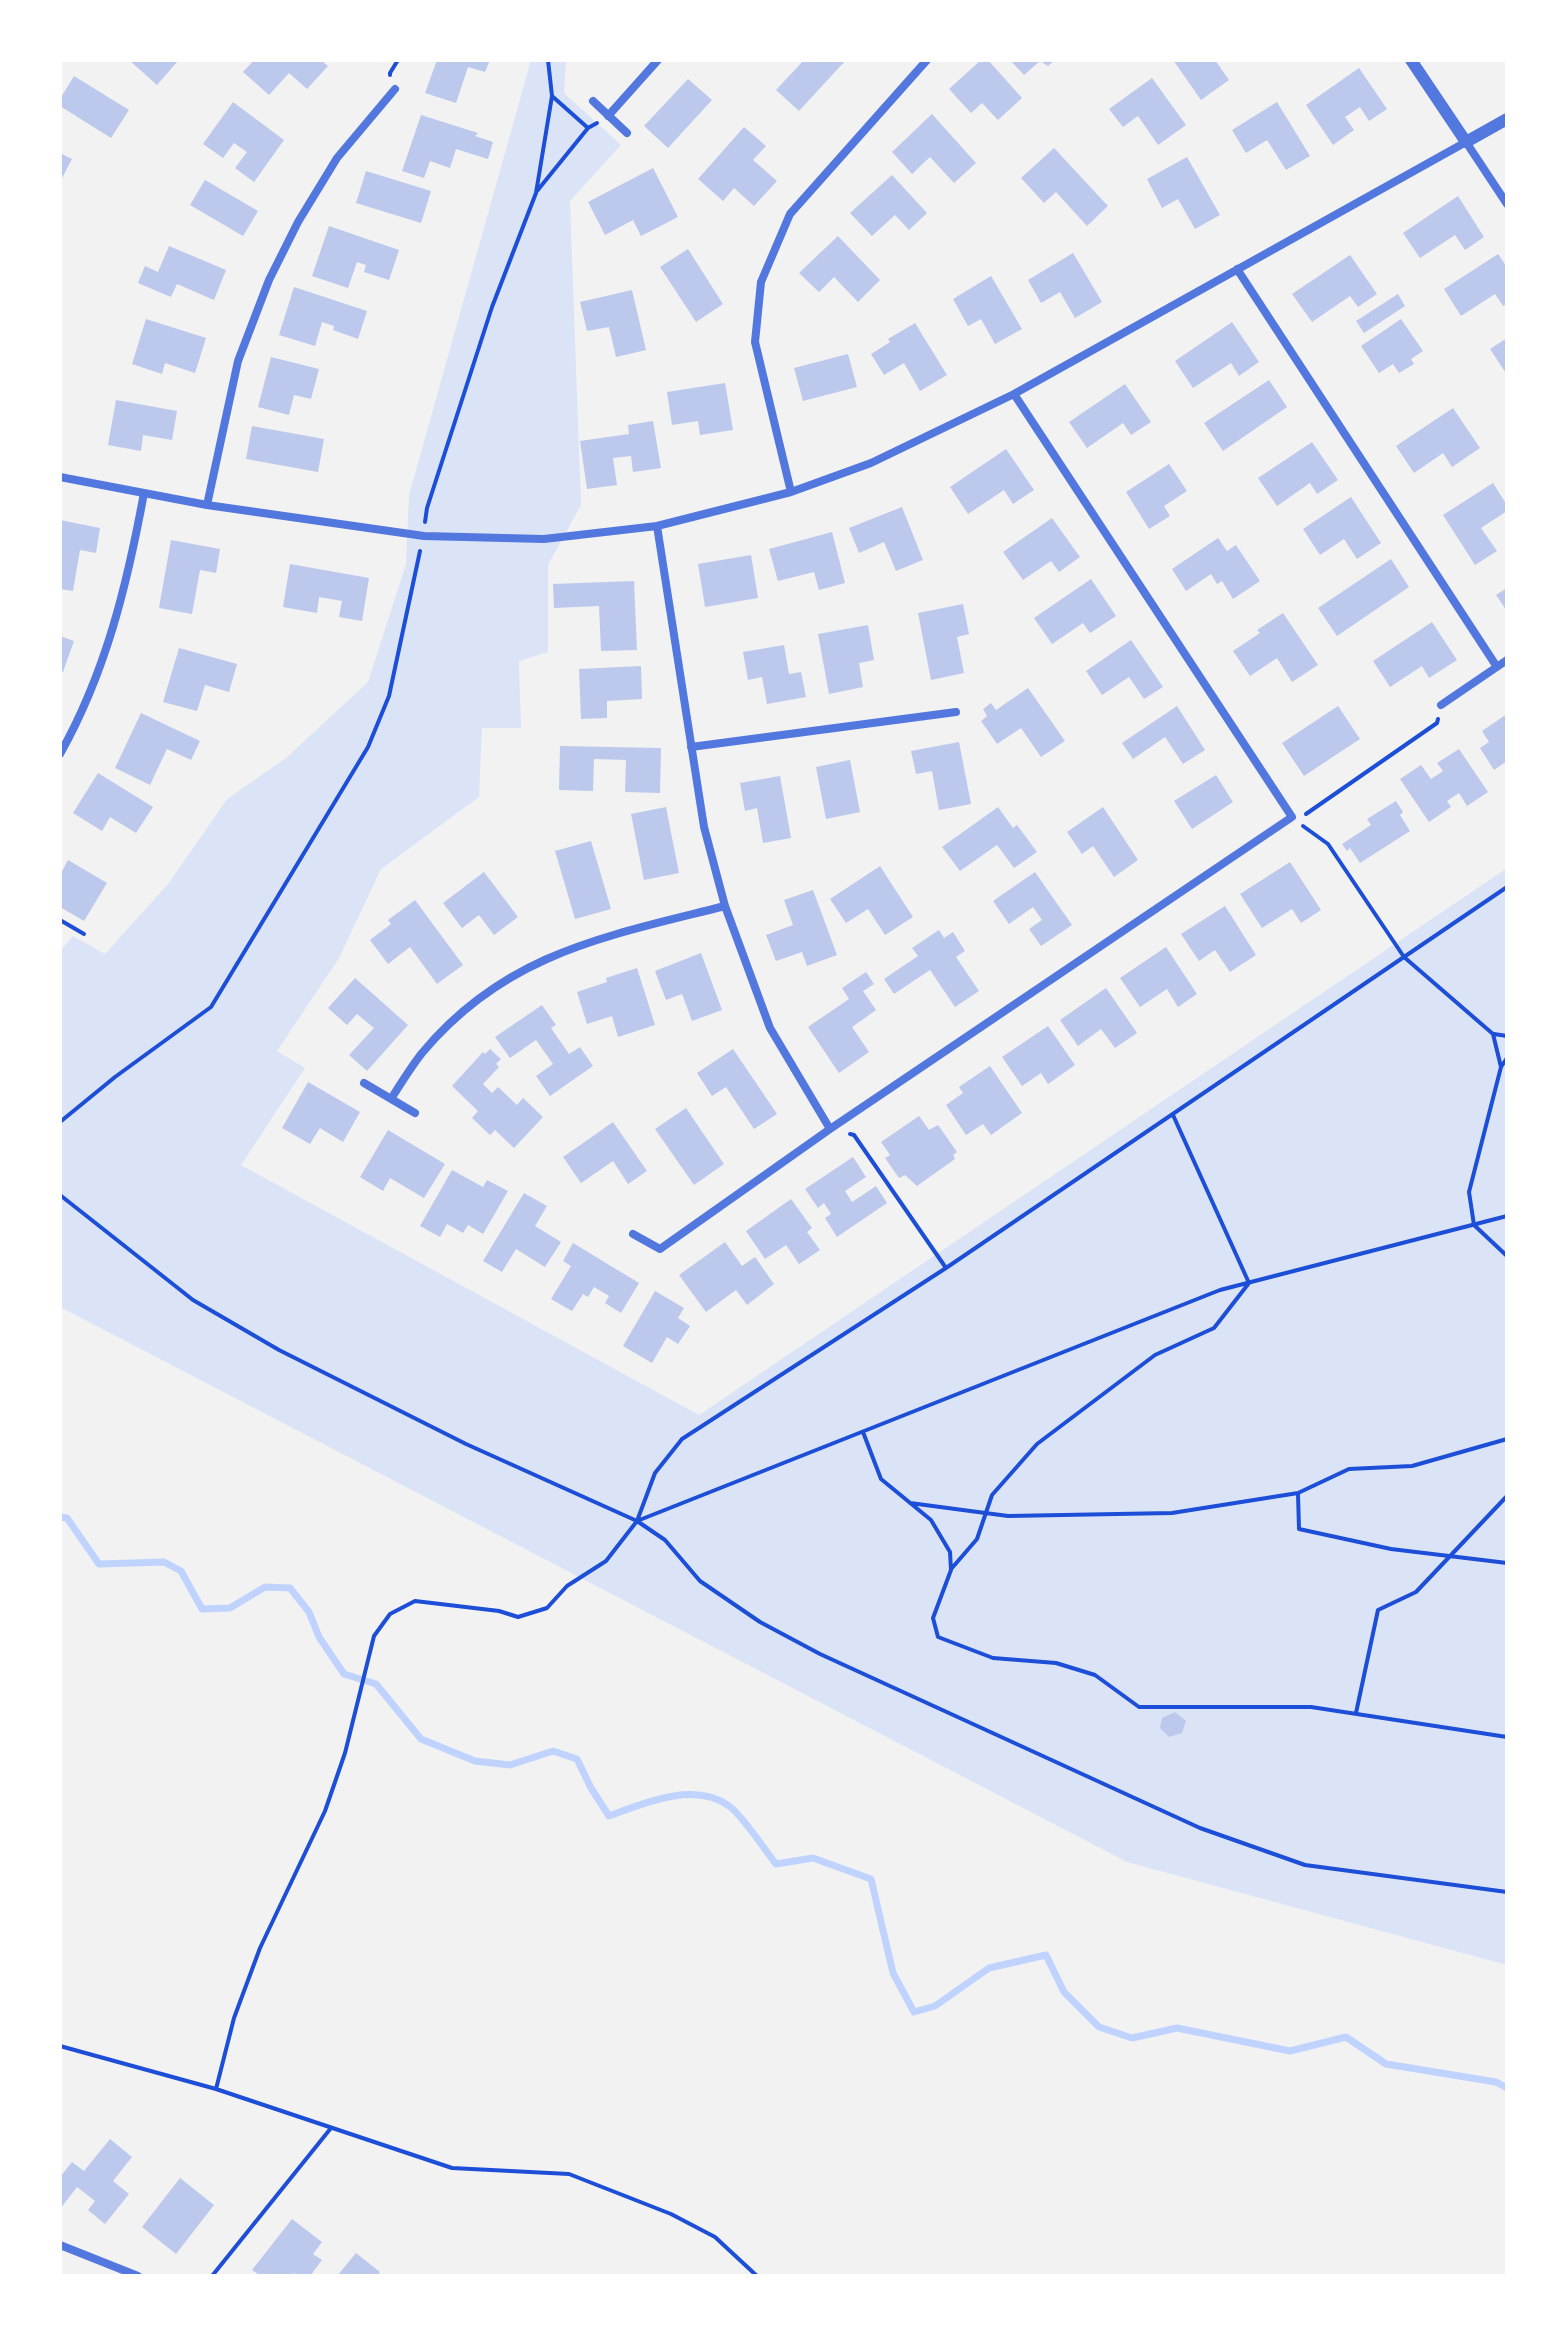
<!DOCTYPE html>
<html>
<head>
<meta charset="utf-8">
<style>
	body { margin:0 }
	#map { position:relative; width:1567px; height:2336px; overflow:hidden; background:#f2f2f2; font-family:"Exo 2",sans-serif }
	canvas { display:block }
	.frame { position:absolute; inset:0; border:62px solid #fff; pointer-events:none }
</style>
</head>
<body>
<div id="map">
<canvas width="1567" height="2336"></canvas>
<div class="frame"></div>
</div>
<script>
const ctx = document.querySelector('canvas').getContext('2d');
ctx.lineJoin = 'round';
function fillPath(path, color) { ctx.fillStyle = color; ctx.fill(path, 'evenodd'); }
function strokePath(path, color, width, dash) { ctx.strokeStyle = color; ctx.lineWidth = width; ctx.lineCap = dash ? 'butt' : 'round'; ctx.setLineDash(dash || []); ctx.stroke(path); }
fillPath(new Path2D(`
	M531 60H566L564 93 621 145 570 201 581 505 548 565V652L519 661 521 728H482L479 797 381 869 339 958 277 1051 305 1068 241 1165 699 1415 1507 868V1965L1127 1862 60 1307V951L73 936 105 954 168 884 227 799 286 758 368 682 406 564 409 495Z`), '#dbe4f7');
strokePath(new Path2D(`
	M60 1517 67 1518 99 1564 164 1562 181 1571 202 1609 230 1608 265 1587 290 1588 309 1612 319 1637 344 1674 376 1684 421 1739 475 1761 510 1765 553 1751 577 1759 591 1788 609 1816C644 1803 694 1781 729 1806 742 1815 765 1850 776 1864L813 1858 871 1879 893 1973 914 2012 935 2006 989 1968 1046 1955 1064 1992 1099 2027 1132 2038 1177 2028 1290 2051 1346 2037 1386 2064 1496 2082 1507 2088`), '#bfd3fe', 7);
fillPath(new Path2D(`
	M129 60H174L177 62 157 85Z
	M254 60H321L328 66 307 89 289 73 269 95 243 72Z
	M437 60H490L485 72 468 67 456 103 425 93Z
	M804 60H846L799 111 776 90Z
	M981 60H988L1022 98 998 120 982 103 971 113 949 89Z
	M1010 60H1055L1048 66 1040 61 1024 75Z
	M1173 60H1215L1229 80 1201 100Z
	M1359 68 1387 109 1369 121 1360 107 1345 117 1354 130 1333 145 1306 105Z
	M74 76 129 110 111 138 60 106V99Z
	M1152 78 1186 125 1158 145 1138 116 1123 127 1109 109Z
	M688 79 712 100 668 148 644 126Z
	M233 102 284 140 254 182 235 168 247 152 234 143 223 158 203 144Z
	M1277 102 1310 156 1286 170 1267 140 1246 153 1232 130Z
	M932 114 976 163 954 183 930 157 912 174 892 152Z
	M421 115 478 133 475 136 493 142 488 159 456 149 450 168 430 161 424 178 402 171Z
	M744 127 766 146 753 160 777 181 754 206 734 188 723 201 698 179Z
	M1054 148 1108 206 1087 226 1056 192 1044 203 1021 178Z
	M60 153 72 159 60 182Z
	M1187 157 1220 215 1195 229 1178 199 1162 208 1147 179Z
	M653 168 678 217 641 236 633 220 605 235 588 202Z
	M366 171 431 191 421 223 356 203Z
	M892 175 927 213 909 230 895 215 872 236 850 213Z
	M205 180 258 211 243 236 190 205Z
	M1458 196 1484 237 1465 250 1455 235 1420 258 1403 233Z
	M329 226 399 250 389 280 364 272 366 265 357 262 348 288 312 276Z
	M838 236 880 280 858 302 834 277 819 292 799 273Z
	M169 246 226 270 214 300 177 284 171 297 138 283 145 266 158 272Z
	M688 249 723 304 696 322 660 267Z
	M1073 253 1102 302 1075 318 1060 292 1041 303 1028 280Z
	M1498 254 1507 267V304L1503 306 1495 294 1461 316 1444 289Z
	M1350 255 1377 294 1358 307 1350 296 1312 322 1292 294Z
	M991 276 1022 329 995 344 981 319 968 326 953 299Z
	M294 287 367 311 358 339 333 330 334 326 322 322 315 346 279 335Z
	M632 290 646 350 616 357 609 327 587 331 580 302Z
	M1398 294 1405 306 1364 333 1356 321Z
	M146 319 206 338 195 373 165 363 162 374 132 364Z
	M1401 319 1423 351 1411 359 1414 364 1399 373 1393 364 1379 373 1361 346Z
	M1232 322 1259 362 1239 376 1231 363 1193 388 1175 361Z
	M915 323 947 375 920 391 904 363 884 375 871 354 890 342 888 339Z
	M1507 338V375L1490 349Z
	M848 354 857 387 803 401 794 368Z
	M271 357 319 369 311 399 294 395 289 415 258 407Z
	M1269 380 1287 407 1223 451 1204 423Z
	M725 383 733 430 700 435 698 421 672 425 667 392Z
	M1125 384 1151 422 1131 435 1123 423 1087 448 1069 422Z
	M116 400 177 411 172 440 143 435 141 451 108 445Z
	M1453 408 1480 448 1452 467 1443 453 1414 473 1396 446Z
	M653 421 661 468 633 472 631 456 613 458 617 485 587 489 580 441 629 434 628 425Z
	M252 426 324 439 318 472 246 459Z
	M1312 442 1338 480 1317 494 1310 483 1277 506 1258 478Z
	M1006 449 1034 490 1013 504 1004 490 968 514 950 487Z
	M1169 464 1187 491 1164 506 1170 516 1149 529 1126 492Z
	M1493 483 1507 505V511L1481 528 1497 551 1475 565 1443 515Z
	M1351 497 1381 543 1357 559 1344 539 1320 555 1303 529Z
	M902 507 923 560 896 571 884 542 859 553 849 528Z
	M1052 518 1080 557 1059 572 1051 561 1023 580 1003 552Z
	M60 520 100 528 96 553 80 550 73 591 60 589Z
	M832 532 845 583 819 590 814 572 778 581 769 549Z
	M1218 538 1227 551 1236 545 1260 581 1233 599 1222 581 1217 584 1211 574 1186 591 1172 569Z
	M171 540 220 549 216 573 200 570 192 614 159 608Z
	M751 555 758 598 705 607 698 564Z
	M1391 559 1409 587 1337 636 1318 608Z
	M290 564 369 578 362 621 339 617 342 601 319 597 317 613 283 607Z
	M1091 579 1116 616 1090 633 1083 623 1052 644 1034 618Z
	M634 581 637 650 601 651 599 606 554 608 553 584Z
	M1507 588V611L1496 595Z
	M963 604 969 634 957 637 964 673 931 680 918 613Z
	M1283 613 1318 665 1292 682 1277 658 1250 676 1233 651 1260 633 1257 630Z
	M1432 622 1457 660 1429 678 1422 666 1390 687 1373 661Z
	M868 625 874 660 859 663 863 687 829 694 818 634Z
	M60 636 74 641 63 672 60 671Z
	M1131 640 1163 687 1144 699 1129 677 1102 695 1086 671Z
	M784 645 789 674 801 672 806 697 767 704 762 677 748 680 743 652Z
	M179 648 237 664 229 692 205 685 197 711 163 702Z
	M641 666 642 699 607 701V718L581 719 579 669Z
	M1028 688 1065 741 1041 757 1021 728 997 744 981 721 987 716 983 709 991 703 996 710Z
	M1177 706 1205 750 1183 764 1165 737 1133 759 1122 743Z
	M1338 706 1360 739 1304 776 1282 743Z
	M141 713 200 741 191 760 167 749 150 785 115 768Z
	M1507 714V761L1494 770 1480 748 1489 742 1482 731Z
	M959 742 971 804 939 810 932 771 916 774 911 751Z
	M560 746 661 748 660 793 625 792 626 760 594 759 593 791 559 790Z
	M1459 749 1488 792 1467 806 1459 793 1447 801 1451 807 1429 822 1400 779 1421 765 1431 779 1443 771 1437 763Z
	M850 760 860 812 826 819 816 767Z
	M98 773 153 807 136 833 110 817 102 831 73 813Z
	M1216 775 1233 802 1192 829 1174 801Z
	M780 776 791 838 763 843 757 808 745 811 740 783Z
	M1396 801 1403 812 1400 815 1410 831 1360 863 1350 848 1347 851 1342 844 1371 825 1367 819Z
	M666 807 679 873 644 880 631 814Z
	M998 807 1013 828 1017 825 1037 852 1014 868 997 845 960 871 942 847Z
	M1103 807 1138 860 1114 877 1093 846 1082 854 1067 832Z
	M591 841 611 909 575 919 555 851Z
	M68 860 107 883 84 921 60 907V875Z
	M1290 862 1321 910 1301 923 1292 909 1262 928 1240 894Z
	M880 866 913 917 885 935 868 909 846 923 830 899Z
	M484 872 518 917 494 935 479 915 462 928 443 903Z
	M1035 872 1072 925 1041 946 1029 929 1042 920 1033 907 1009 924 993 901Z
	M813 890 837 955 807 966 802 952 776 961 766 935 793 925 784 900Z
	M415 900 463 965 437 984 410 947 388 964 370 940 391 924 388 920Z
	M1225 906 1256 955 1230 972 1215 950 1199 961 1181 934Z
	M939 930 944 938 953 932 965 951 956 957 979 991 955 1007 930 970 894 994 884 979 918 956 912 948Z
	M1166 947 1197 994 1178 1007 1167 989 1140 1007 1120 978Z
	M701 953 722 1010 692 1021 682 994 666 1000 655 971Z
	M637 968 655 1025 618 1037 612 1016 587 1024 577 992 607 982 606 978Z
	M866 972 874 984 863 991 876 1010 852 1027 869 1052 839 1073 808 1027 849 999 842 988Z
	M355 978 408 1025 367 1071 349 1055 374 1028 357 1014 347 1025 328 1008Z
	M1106 988 1137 1033 1115 1048 1101 1029 1078 1046 1060 1020Z
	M542 1005 556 1025 551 1028 569 1054 580 1047 593 1066 550 1096 536 1076 553 1064 536 1040 510 1058 495 1037Z
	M1048 1026 1075 1065 1048 1084 1041 1073 1022 1086 1002 1057Z
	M490 1049 501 1059 496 1064 499 1067 483 1084 492 1093 498 1087 517 1105 523 1098 543 1117 514 1148 495 1130 490 1135 472 1118 478 1111 452 1086 483 1052 485 1054Z
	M733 1049 777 1114 754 1129 726 1087 712 1096 697 1073Z
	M990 1066 1022 1113 991 1135 983 1124 966 1135 946 1105 963 1093 959 1087Z
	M308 1082 360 1112 343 1142 320 1128 310 1144 282 1128Z
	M686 1108 724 1164 694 1185 655 1129Z
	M919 1116 929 1130 938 1125 957 1152 953 1155 955 1159 917 1186 905 1175 899 1178 885 1158 890 1155 881 1142Z
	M613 1122 647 1171 628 1184 613 1161 581 1183 563 1157Z
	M388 1130 445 1164 424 1198 390 1178 383 1191 360 1177Z
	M853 1157 866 1177 845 1191 852 1202 876 1186 887 1203 837 1237 825 1218 831 1214 824 1203 818 1208 805 1189Z
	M452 1170 483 1187 487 1180 508 1191 483 1234 468 1225 463 1233 447 1224 440 1237 420 1226Z
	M524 1193 547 1206 535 1226 561 1242 545 1267 516 1249 502 1272 483 1261Z
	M791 1199 812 1228 807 1232 820 1250 799 1264 786 1245 765 1259 746 1231Z
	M725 1242 742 1266 755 1257 774 1284 747 1305 736 1290 706 1312 679 1275Z
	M573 1243 639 1283 621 1313 605 1303 609 1296 594 1287 588 1297 583 1294 572 1311 551 1299 571 1266 563 1261Z
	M655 1291 684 1308 678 1318 690 1326 678 1344 667 1337 652 1363 623 1346Z
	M1175 1712 1186 1721 1182 1733 1169 1737 1160 1728 1162 1718Z
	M110 2139 132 2157 113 2181 129 2194 105 2224 88 2210 95 2201 77 2187 60 2209V2177L72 2162 84 2171Z
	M180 2178 214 2205 176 2254 142 2227Z
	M292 2219 322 2242 313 2254 322 2260 310 2276H298L294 2273 292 2276H261L252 2270Z
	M356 2253 380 2272 377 2276H337Z`), '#bdc9ec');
strokePath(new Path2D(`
	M390 75V73L398 60
	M552 96 588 128
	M537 191 588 128 597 123
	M425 522 427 508 492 307 536 193 552 96 548 60
	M1306 814 1437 723 1438 719
	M1303 826 1328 844 1404 957 1493 1034 1501 1067
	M60 920 84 934
	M1494 1034 1507 1036
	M1507 1058 1501 1067 1469 1192 1474 1225 1507 1256
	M60 1122 115 1077 211 1007 368 747 389 696 420 551
	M850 1134 854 1135 946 1268
	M60 1195 193 1300 279 1350 466 1444 637 1521 665 1540 700 1581 760 1622 820 1654 1200 1828 1305 1865 1507 1892
	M863 1432 881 1479 931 1520 950 1552 951 1570 933 1618 938 1637 993 1658 1056 1663 1095 1675 1139 1707H1311L1507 1737
	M1298 1494 1299 1529 1391 1549 1507 1563
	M910 1503 1008 1516 1172 1513 1298 1493 1349 1469 1412 1466 1507 1439
	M637 1521 1220 1290 1507 1216
	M952 1568 977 1539 992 1495 1037 1444 1155 1355 1214 1328 1249 1283 1173 1115
	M1356 1713 1378 1610 1416 1592 1507 1496
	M60 2046 216 2089 452 2168 569 2174 671 2214 715 2237 757 2276
	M216 2089 234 2018 260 1948 325 1811 345 1753 374 1636 390 1614 415 1601 499 1611 518 1617 547 1608 567 1586 606 1561 637 1521 655 1473 682 1439 946 1268 1507 887
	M212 2276 331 2128`), '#1d4ed8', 4);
strokePath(new Path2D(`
	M593 101 627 133
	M608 116 658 60
	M1237 269 1497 667
	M60 477 207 505 424 536 544 539 657 526 791 492 871 463 1014 394 1466 142 1507 204
	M791 492 755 342 761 282 790 214 927 60
	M207 505 238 361 269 280 298 222 337 158 395 89
	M657 526 704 827 725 906 770 1028 830 1129
	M1441 705 1507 660
	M691 747 956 712
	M60 754C106 672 127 585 144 493
	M364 1083 415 1113
	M391 1099C401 1083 411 1067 422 1053 505 953 607 936 725 906
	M633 1234 660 1249 830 1129 1292 817 1014 394
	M60 2245 138 2276`), '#5277de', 8);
strokePath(new Path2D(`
	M1411 60 1466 142 1507 119`), '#5277de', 12);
</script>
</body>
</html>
